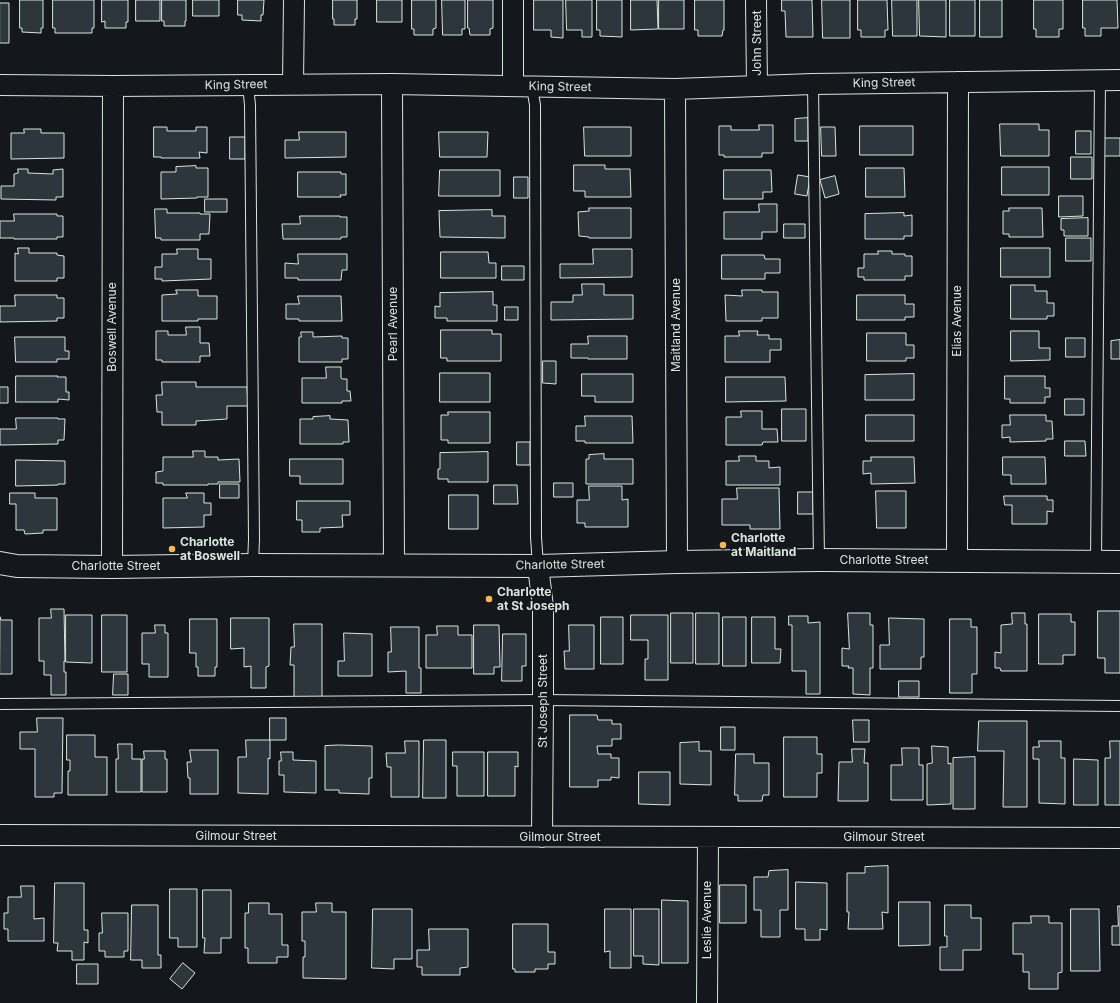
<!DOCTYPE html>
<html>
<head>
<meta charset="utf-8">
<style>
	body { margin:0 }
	canvas { display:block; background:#14181c }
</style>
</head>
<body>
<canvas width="1120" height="1003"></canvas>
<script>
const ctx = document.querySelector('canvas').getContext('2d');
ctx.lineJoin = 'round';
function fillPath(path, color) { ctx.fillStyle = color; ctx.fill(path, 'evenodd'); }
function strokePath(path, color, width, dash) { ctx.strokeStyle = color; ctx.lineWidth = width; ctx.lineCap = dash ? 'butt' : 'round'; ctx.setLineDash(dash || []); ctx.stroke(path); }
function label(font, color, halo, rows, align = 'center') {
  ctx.font = font + ' Inter,sans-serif'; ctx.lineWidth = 3; ctx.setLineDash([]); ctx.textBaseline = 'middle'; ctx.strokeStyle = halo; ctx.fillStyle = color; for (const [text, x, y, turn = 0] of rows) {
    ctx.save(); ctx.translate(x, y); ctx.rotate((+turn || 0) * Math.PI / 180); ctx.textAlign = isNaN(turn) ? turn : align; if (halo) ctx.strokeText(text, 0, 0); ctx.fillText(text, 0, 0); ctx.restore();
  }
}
const building = new Path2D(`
	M20 0H43V28H41V33L22 32V28H20Z
	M53 0H94V28H92V33H55V28H53Z
	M102 0H128V22H126V28H105V21L102 22Z
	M136 0H160V21H136Z
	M162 0H186V21H185V26H164V21H162Z
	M193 0H219V16H193Z
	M238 0H264L263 15H261V21L242 20V15H238Z
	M333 0H357V19H355V25H334V19H333Z
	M377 0H402V22H377Z
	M412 0H436V28L433 29V35H414V29H412Z
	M442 0H465V29H462V35H443Z
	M468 0H493V28L490 29V35H470L469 28H468Z
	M534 0H563V38L551 37V30H534Z
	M566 0H592V37H582V30H567Z
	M597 0H622V37L600 36V30H597Z
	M631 0H657L658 29 631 30Z
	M659 0H684V29H659Z
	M695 0H724V30H723L722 36H698V30H695Z
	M782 0H812L813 37H786L785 11H782Z
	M822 0H850V38H823Z
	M858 0H887L888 30H885V37H861V30H858Z
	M892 0H917V36H893Z
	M919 0H946V37L920 36Z
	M950 0H975V36H950Z
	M980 0H1002V37H980Z
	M1034 0H1063V29H1059V37H1036V29H1034Z
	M1083 0H1117L1118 28H1101V36H1085V28H1083Z
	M0 3H9V43H0Z
	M808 118V141H795V119Z
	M1000 124H1039V130H1049V156H1001Z
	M759 125H773V153H762V157H724V155H719V126H731V130H759Z
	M860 126H913V155H860Z
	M154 127H167V131H196V127H207V153L199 152 200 158H161V157H154Z
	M584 127H631V156H585Z
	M821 127H835L836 156H822Z
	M24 129H41V133H64V158L11 159V133H24Z
	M1076 131H1091V154H1076Z
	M299 132H346V157L285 158V140H299Z
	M439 132H488L487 157H440Z
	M230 137H245V159H230Z
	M1104 138H1120V156H1104Z
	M1071 157H1092V179H1071Z
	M574 165H605V169H630L631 197H585V191H574Z
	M196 166V168H208V197H197V198L161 199V172H176V167Z
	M1002 167H1049V195H1002Z
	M866 168H904L905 197H866Z
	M18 169H28V173L53 174V170L63 169V197H56V200L1 199V186H14V174L18 173Z
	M440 170H500V196H439Z
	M724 170H771L772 192H763V199H724Z
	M298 172H341V174H346V195H340L341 197H298Z
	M798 175 810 177 807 196 795 194Z
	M835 176 839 194 825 198 820 180Z
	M514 177H528V198H514Z
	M1059 196H1083V216L1059 217Z
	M205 199H227V212H205Z
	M759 204H777V232H762V239H724V212H759Z
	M589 208H631V238H589V237L579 236 578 212 589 211Z
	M1009 208H1042L1043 237H1009V234H1003V211H1009Z
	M155 209H167V213H200V214H210L209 234H200V240H161V238H156Z
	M492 210V216H505V238L440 237 439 211Z
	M904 213V216L912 215V236H904V239H865V214Z
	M14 214H57V216H63V237H57V239H14V238H0V221H14Z
	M300 216H340V217H347V237H341V239H283L282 224H300Z
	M1088 218V236H1064V230H1061V219Z
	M784 224H805V238H784Z
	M1066 238H1091V261H1066Z
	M18 248H29V253H57V255L64 256V278H57V281H15V253L18 254Z
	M1001 248H1050V277H1001Z
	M177 249H198V259H211V279L162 281V279H155V267H162V254H177Z
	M593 249H632V277L560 278V264H593Z
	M878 251H892V254H905V256H912V276H905V280H864V277H858V268H864V254H878Z
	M441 252H488L489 263H496V278H441Z
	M298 254H347V270H342L341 280H298V278H285V263L298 264Z
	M722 255H764L765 259H780V273H765V279H722Z
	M502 266H524V280H502Z
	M582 284H604V295H633V319L551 320V302H573V295H582Z
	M1011 285H1035V291H1047V303H1054V316H1047V319H1011Z
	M176 290H198V296H217V319H198V321H162V295L177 294Z
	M742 290H762V292H778V318H762V321H726L725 295 742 296Z
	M493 292V305H497V321H447V318H435V306L440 307V293Z
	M15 295H57V298H64V318H57V321L0 322V306H15Z
	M857 295H905V304H914V317H905V320H857Z
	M298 296H341L342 321H299V319H286V304H299Z
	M505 307H518V320H505Z
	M186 327H200V343H209L210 356H200V362H162V360H156V331H168V335H186Z
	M441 330H492V334H501V361H447V358H441Z
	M739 331H758L757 335H769V339H781V350H770V362H725V336H739Z
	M1011 331H1039V348H1050V360L1011 361Z
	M301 332H313V337L342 336V338H348V359H342V362H299V337H301Z
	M867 333H906V345H914V358H906V361H867Z
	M588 336H627V359H588V358H571V344H588Z
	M15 337H65V351H69V359H57V362H16Z
	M1066 338H1085V357H1066Z
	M1120 340V359H1111V341Z
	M543 361H556V384L543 383Z
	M326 367H341V378L342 379H347V391H350L351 401H342V403H302V378H326Z
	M440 373H490V402H440Z
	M582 374H633V402H595V396H582Z
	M914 374V400H865V375Z
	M16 376H58L57 377H66V392H69V400L58 399V402H16Z
	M1005 376H1045V388H1050V397H1045V403H1010V399H1005Z
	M726 377H785L786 401 726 402Z
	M162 382H196V387H247L248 406H227V419L196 421V425H162V412H157L156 395H162Z
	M0 387H8V403H0Z
	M1065 399H1084V415H1065Z
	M782 409H806V441H782Z
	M741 411H762V429H777L778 442H763L762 445H726V417H741Z
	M448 412H490V443H448V440H441V415H448Z
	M866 415H914V441H866Z
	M1010 415H1046V421H1052L1053 439H1046V441L1010 442V437L1002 438V425H1010Z
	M330 416V419L348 420 349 442H343V444H300V419H313V417Z
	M585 416H632L633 443H585V441H576V426H585Z
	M16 418H58V419H65L64 440H58V444L0 445V429H16Z
	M1065 441H1085L1086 456H1065Z
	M517 442H530V465H517Z
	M193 451H205V457H218V460L239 459 240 482H218V484H208V485H163V483H156V472L163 471V457H193Z
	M488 452V482H448V479H438V469H440V453Z
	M604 454V459H633V484H586V459H589V455Z
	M739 456H756V461H769V468L780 467V485H726V461H739Z
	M871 457H914L915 483 871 484V473L863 474V461H871Z
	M1003 457H1045L1046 484H1011V475H1003Z
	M290 459H343V484H300V476H290Z
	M16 460 65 461V484H58V485L16 486Z
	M554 483H573V497H554Z
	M220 484H239V498H220Z
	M494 485H517L518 504H494Z
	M589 486H622V500L628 499V527H585V523H577V500H589Z
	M737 488H779L780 529H750V525H722V499H737Z
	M876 491H906V528H877Z
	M798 492H813V514H798Z
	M10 493H35V498H57V530H43V533L25 534 24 530H16V504H10Z
	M186 493H204V503H211V515H204V527L163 528V498H187Z
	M449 495H478V529H449Z
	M1004 496H1047V500H1053V512L1047 511V524H1012V505H1005Z
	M297 501H350V515H342L343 527 320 528V532H302V520H297Z
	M51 609H64L65 661H64V672H66V695H51V675H44V661H39V618H51Z
	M1098 611H1120V673H1105V658H1098Z
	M671 613H693V663H671Z
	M696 613H719V664H696Z
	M848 613H870V625H873V668H870V695L853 694V668H848L849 666H842V648L849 649Z
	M1012 613H1025V624H1027V671H1001L1000 668H995V652L1001 653V625L1012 624Z
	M1039 614H1071V622H1075V655H1063V664H1039Z
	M66 615H92V663L66 662Z
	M102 615H127V672H102Z
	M631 615H668V680H645V659H648V640H631Z
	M789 616H808V623L820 622V694H806V671H792V625H789Z
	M0 617 1 620H12V674H0Z
	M601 617H623V664H601Z
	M723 617H746V666H723Z
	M752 617H775V649H781L780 663H752Z
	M231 618H269V666L266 667V688H251V666L244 667V648L231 649Z
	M889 618 924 619V657H921V669H880V645H889Z
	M190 619H217V667H215V676H198V667H196V653H190Z
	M950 619H971V627H977V674H972V693H950Z
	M294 624H322V697H294V665H290L291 647H294Z
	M155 625H165V633H168V677H149V664H142V633H155Z
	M474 625H499L500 667H494V674H474Z
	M569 625H594V669H565L564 651H569Z
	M437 626H458V635H472V668H426V635H437Z
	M391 627H419V668H421V693H406V671L388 672V652H391Z
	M344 633 372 634V676H338V661H344Z
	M503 634H526V666H522V681H502Z
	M114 674H128V695H113Z
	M899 681H919V697H899Z
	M570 715H597L598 720H612V724H621V739H612V746H597L598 754H611V758H619V778L611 777V780H598V787H570Z
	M37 718H63L62 793H54V797H35V749H20V732H37Z
	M270 718H286V740H270Z
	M853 720H869V742H854Z
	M979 721H1027V807H1003L1004 751H978Z
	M721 727H735V750H721Z
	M67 735H95V757H107V795H68V771H70V760H67Z
	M784 737H817V754H822V773H817V797H784Z
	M246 740H270V759L268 758V794L238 793V757H246Z
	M424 740H446V798H423Z
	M405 741H419V797H391V767H387L386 753H405Z
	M1039 741H1061V758H1065V804L1039 803V759H1033V747H1039Z
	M1110 741H1120V805H1105V758H1110Z
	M699 742V751H711V785L680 784V743Z
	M118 744H132V759H141V792H116V759H118Z
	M339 745 372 746V778H369V794L339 793V790H325V746Z
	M932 746 948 747V764L951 763V804L927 805V764L932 763Z
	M902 748H919V765H923V800H891V765H902Z
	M852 749H865L864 763H868V801H838L839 762H852Z
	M190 750H218V794H190V778H188L187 762H191Z
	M144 751H165V759H167V792H142V759H144Z
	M281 752H293V760L316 761V793L284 792V775H279V761H281Z
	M453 752H484V796H457V766H453Z
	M488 752H518V767L515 766V796H488Z
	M736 754H754V763H769V795H763L762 801H738V795H735Z
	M975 757V809H953V758Z
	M1074 759 1098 760V805H1074Z
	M639 772H670V805L639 804Z
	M888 866V913L882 912 883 929H848L849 912H847V873H865V867Z
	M788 870V910H780V937H761V910H754V877H768L769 871Z
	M796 882 827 883V930L820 929V940H805V929H796Z
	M55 883H84V930H88V943L84 942V960H72V951H57L58 943H54Z
	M720 885H746V923H720Z
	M21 886H34V919L44 918V941H8V929H4V913H8V897H21Z
	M170 889H197V947H178V938H170Z
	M203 890H231V938H221V953H204L205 938H203Z
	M662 900 688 901V963H662Z
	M899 902H930V945L899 946Z
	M249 903H269V914H282V945H288V957H277V963H248V948H245V913H248Z
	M316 903H332V912H346V979L303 978V957H305V941H302V912H316Z
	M132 905H158V955H161V968H142V960H131Z
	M945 905H971V918H981V950H963V970H940V947H947V936H945Z
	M1118 906H1120V945H1112V926H1118Z
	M373 909H412V959H394V969L372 968Z
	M605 909H631V968H610V951L605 952Z
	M634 909H659V965L643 964V956H634Z
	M1071 909H1099L1100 971H1071Z
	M102 913H128V951H124V957H105V951H99V933H102Z
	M1031 916H1049V923H1062V972L1058 973V989H1029V972H1023V954H1013V923H1031Z
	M513 924H548V952H555V964H548V969H535V972H515V969H513Z
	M429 929H468V967L460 968V975H422V967H417V950H429Z
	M183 963 195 973 182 989 170 979Z
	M77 964H98V984H77Z`);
fillPath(building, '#2c363c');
strokePath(building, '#d8e6dc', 1);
const service = new Path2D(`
	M813 84 819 560
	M248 85 250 105 254 539 253 565
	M532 87 535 105 536 537 538 566
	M1096 561 1100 80
	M0 704 543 700 1120 706`);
const minor = new Path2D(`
	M756 0 757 86
	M293 84 294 0
	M392 84 394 565
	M0 85 113 86 392 84 675 89 813 84 1120 80
	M513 86V0
	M675 89 677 562
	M957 560 958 82
	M538 566 543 607V700L542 837
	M112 567 113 86
	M0 835 1120 838
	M707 1003 708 837`);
const secondary = new Path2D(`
	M0 563 17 566 112 567 253 565 538 566 677 562 819 560 1120 562`);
strokePath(service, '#d8e6dc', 12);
strokePath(minor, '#d8e6dc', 22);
strokePath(secondary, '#d8e6dc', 24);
strokePath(service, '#14181c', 10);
strokePath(minor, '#14181c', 20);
strokePath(secondary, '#14181c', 22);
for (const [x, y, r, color] of [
	[723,545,4,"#ffb74d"],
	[172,549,4,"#ffb74d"],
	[489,599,4,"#ffb74d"]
]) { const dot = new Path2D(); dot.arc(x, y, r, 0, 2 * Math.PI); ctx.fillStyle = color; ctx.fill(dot); strokePath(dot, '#14181c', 1.5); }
label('12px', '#d8e6dc', '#14181c', [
	["John Street",757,43,-90],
	["King Street",884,83,-1],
	["King Street",236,85,-1],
	["King Street",560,87,1],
	["Elias Avenue",957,321,-90],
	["Pearl Avenue",393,324,-90],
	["Maitland Avenue",676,325,-90],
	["Boswell Avenue",112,327,-90],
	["Charlotte Street",884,560],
	["Charlotte Street",560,565,-1],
	["Charlotte Street",116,566],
	["St Joseph Street",543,701,-90],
	["Gilmour Street",236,836],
	["Gilmour Street",560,837],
	["Gilmour Street",884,837],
	["Leslie Avenue",707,920,-90]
]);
label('bold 12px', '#d8e6dc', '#14181c', [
	["Charlotte",731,538],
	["at Maitland",731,552],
	["Charlotte",180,542],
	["at Boswell",180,556],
	["Charlotte",497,592],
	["at St Joseph",497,606]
], 'left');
</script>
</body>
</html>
